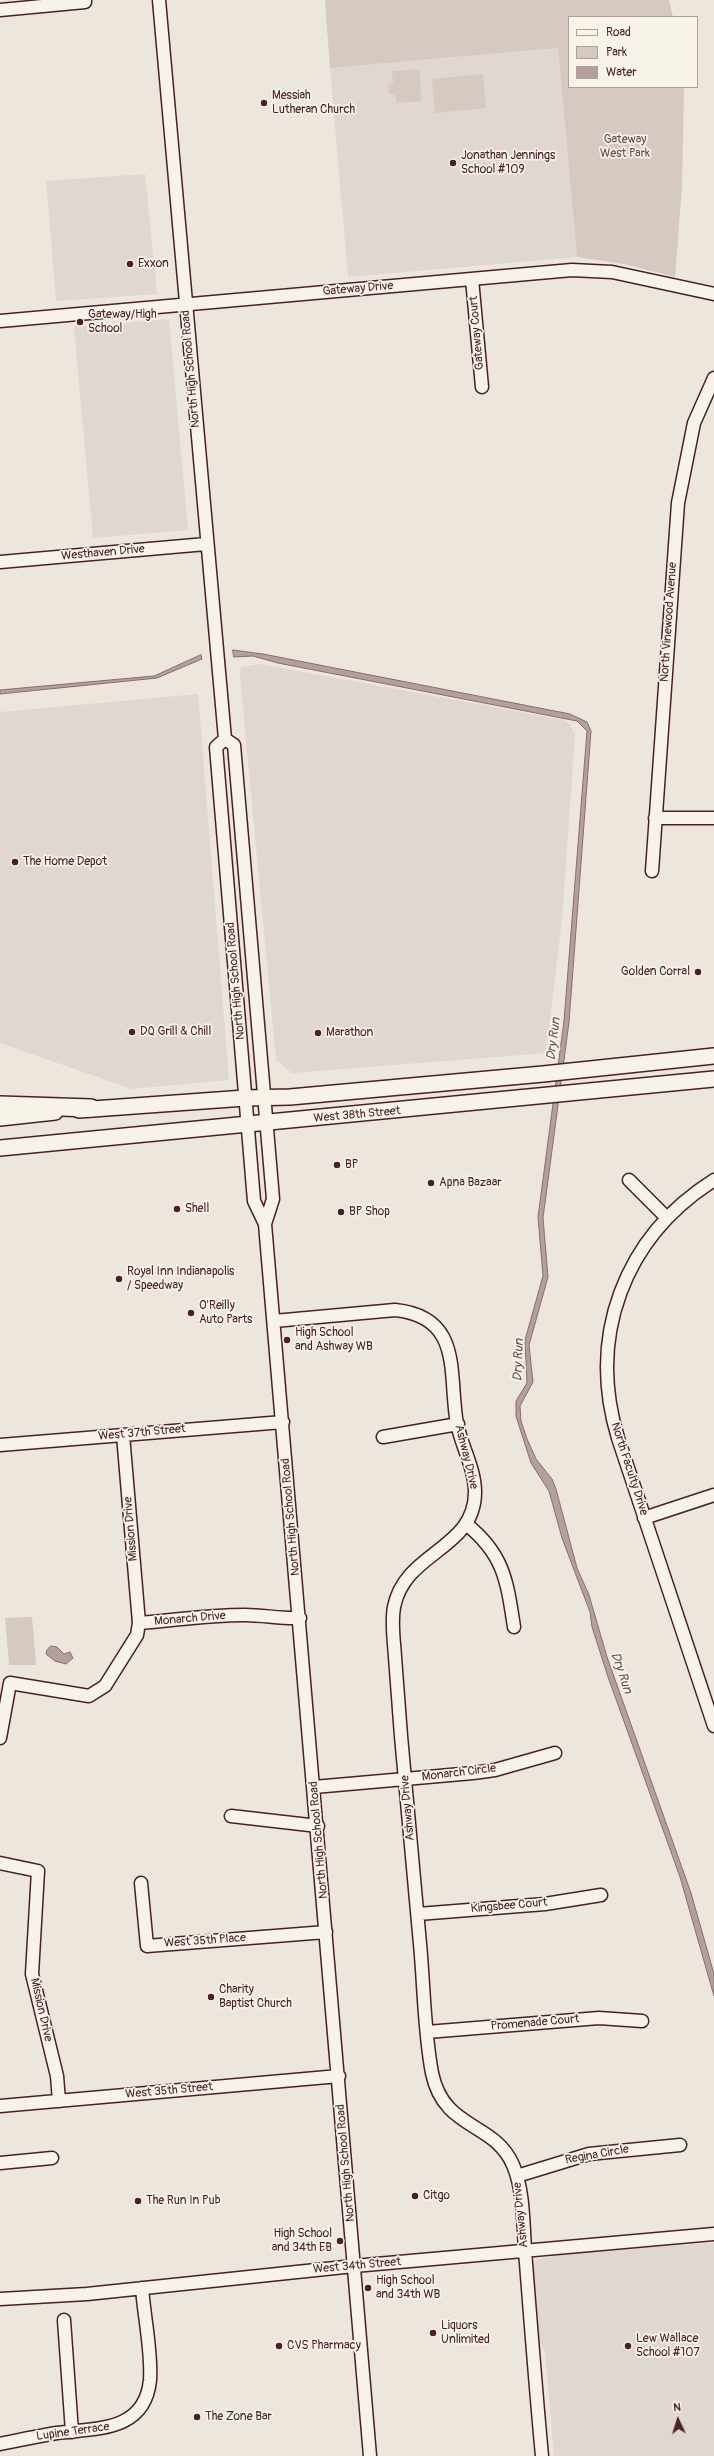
<!DOCTYPE html>
<html>
<head>
<meta charset="utf-8">
<style>
	body { margin:0 }
	#map { position:relative; width:714px; height:2456px; overflow:hidden; background:#ece6dd; font-family:Pangolin,sans-serif }
	canvas { display:block }
	.legend { position:absolute; left:568px; top:16px; width:130px; height:72px; box-sizing:border-box; background:#f7f3e8; border:1px solid #b29e9c; margin:0; padding:5px 7px; list-style:none; font-size:12px; color:#4a1f2b }
	.legend li { display:flex; align-items:center; gap:8px; height:20px }
	.legend b { width:20px; border:1px solid #b29e9c }
	.north { position:absolute; left:658px; top:2400px; width:40px; height:40px; -webkit-text-stroke:3px #f7f3e8; paint-order:stroke; rotate:356deg; font-size:11px; font-weight:700; line-height:16px; text-align:center; color:#4a1f2b }
	.north::after { content:''; display:block; margin:auto; width:14px; height:18px; background:#4a1f2b; clip-path:polygon(50% 0,100% 100%,50% 72%,0 100%) }
</style>
</head>
<body>
<div id="map">
<canvas width="714" height="2456"></canvas>
<ul class="legend">
<li><b style="height:5px;background:#f7f3e8"></b>Road</li>
<li><b style="height:11px;background:#d5c9c2"></b>Park</li>
<li><b style="height:11px;background:#b39f9d"></b>Water</li>
</ul>
<div class="north">N</div>
</div>
<script>
const ctx = document.querySelector('canvas').getContext('2d');
ctx.lineJoin = 'round';
function fillPath(path, color) { ctx.fillStyle = color; ctx.fill(path, 'evenodd'); }
function strokePath(path, color, width, dash) { ctx.strokeStyle = color; ctx.lineWidth = width; ctx.lineCap = dash ? 'butt' : 'round'; ctx.setLineDash(dash || []); ctx.stroke(path); }
function label(font, color, halo, rows, align = 'center') {
  ctx.font = font + ' Pangolin,sans-serif'; ctx.lineWidth = 3.5; ctx.setLineDash([]); ctx.textBaseline = 'middle'; ctx.strokeStyle = halo; ctx.fillStyle = color; for (const [text, x, y, turn = 0] of rows) {
    ctx.save(); ctx.translate(x, y); ctx.rotate((+turn || 0) * Math.PI / 180); ctx.textAlign = isNaN(turn) ? turn : align; if (halo) ctx.strokeText(text, 0, 0); ctx.fillText(text, 0, 0); ctx.restore();
  }
}
fillPath(new Path2D(`
	M558 48 577 257 348 277 330 68Z
	M145 174 157 294 56 301 46 181Z
	M169 319 188 530 93 538 74 327Z
	M260 664 564 720 570 725 575 734 562 919 546 1053 292 1073 276 1060 240 676 241 667Z
	M198 694 229 1080 132 1089 0 1043V712Z
	M714 2243V2456H554L545 2351 539 2342 532 2267 536 2260 578 2251Z`), '#e0d7d0');
fillPath(new Path2D(`
	M325 0H669L673 17H569V87H684L682 187 675 277 624 264 577 257 558 48 330 68Z
	M420 69 421 101 397 103 395 95 389 94 388 85 393 84 392 71Z
	M483 74 486 108 435 113 432 79Z
	M32 1617 36 1665H9L5 1618Z`), '#d5c9c2');
const water = new Path2D(`
	M233 650 263 654 570 714 587 722 591 731 569 1022 543 1218 548 1277 529 1345 533 1382 520 1406 521 1421 527 1439 536 1459 552 1479 556 1489 577 1568 589 1595 607 1657 691 1893 714 1974V1996L680 1877 608 1677 592 1627 590 1612 562 1538 549 1491 531 1463 516 1416V1401L527 1383 525 1340 543 1276 538 1217 564 1021 587 731 577 721 278 663 253 656 234 657Z
	M201 655 202 659 157 678 0 694V690L154 676Z
	M51 1646 57 1647 64 1654 70 1652 73 1658 66 1664 55 1661 46 1654 47 1650Z`);
fillPath(water, '#b39f9d');
strokePath(water, '#896c6f', 1);
const minor = new Path2D(`
	M159 0 225 739
	M0 10 85 2V0
	M472 279 482 387
	M0 321 572 270 612 272 714 294
	M0 562 206 544
	M225 739 234 745 273 1199 265 1224 370 2456
	M225 739 216 747 254 1201 265 1224
	M655 818H714
	M652 871 678 503 694 423 714 378
	M629 1180 667 1218
	M714 1180C624 1237 587 1336 618 1438L714 1726
	M274 1321 395 1310C464 1317 448 1375 457 1424 462 1447 475 1469 475 1492 475 1550 405 1551 394 1607 391 1623 394 1640 395 1657 397 1683 399 1709 401 1736 407 1805 414 1874 420 1944 424 1986 424 2031 432 2073 444 2131 494 2121 513 2165 525 2192 523 2233 526 2263 531 2327 536 2392 542 2456
	M123 1435 139 1623
	M383 1437 458 1424
	M0 1445 283 1422
	M644 1518 714 1495
	M466 1524C504 1554 507 1581 514 1627
	M0 1738 10 1683 89 1696 105 1686 137 1635 139 1623C174 1620 210 1615 245 1615 264 1615 281 1619 300 1618
	M314 1787 473 1773 495 1770 555 1753
	M231 1816 318 1826
	M0 1863 38 1871 32 1974 57 2076 59 2101
	M141 1883 147 1946 326 1932
	M418 1914 545 1904 601 1895
	M427 2032 599 2018 642 2021
	M0 2106 339 2076
	M0 2163 52 2158
	M517 2176 589 2154 680 2145
	M0 2299 87 2294 354 2266 714 2234
	M64 2320 72 2432
	M0 2444C19 2440 38 2436 57 2433 96 2428 145 2432 150 2380 152 2352 144 2316 142 2288`);
const major = new Path2D(`
	M79 1110 245 1098 290 1097 543 1074 714 1056
	M0 1118 55 1112
	M0 1148 714 1079`);
const highway = new Path2D(`
	M0 1105 91 1108`);
strokePath(minor, '#4a1f2b', 15);
strokePath(major, '#4a1f2b', 18);
strokePath(highway, '#4a1f2b', 20);
strokePath(minor, '#f7f3e8', 12);
strokePath(major, '#f7f3e8', 15);
strokePath(highway, '#f7f3e8', 17);
for (const [x, y, r, color] of [
	[264,103,4,"#4a1f2b"],
	[453,163,4,"#4a1f2b"],
	[130,264,4,"#4a1f2b"],
	[80,322,4,"#4a1f2b"],
	[15,862,4,"#4a1f2b"],
	[698,972,4,"#4a1f2b"],
	[132,1032,4,"#4a1f2b"],
	[318,1033,4,"#4a1f2b"],
	[337,1165,4,"#4a1f2b"],
	[431,1183,4,"#4a1f2b"],
	[177,1209,4,"#4a1f2b"],
	[341,1212,4,"#4a1f2b"],
	[119,1279,4,"#4a1f2b"],
	[191,1313,4,"#4a1f2b"],
	[287,1340,4,"#4a1f2b"],
	[211,1997,4,"#4a1f2b"],
	[415,2196,4,"#4a1f2b"],
	[138,2201,4,"#4a1f2b"],
	[340,2241,4,"#4a1f2b"],
	[368,2288,4,"#4a1f2b"],
	[433,2333,4,"#4a1f2b"],
	[279,2346,4,"#4a1f2b"],
	[628,2346,4,"#4a1f2b"],
	[197,2417,4,"#4a1f2b"]
]) { const dot = new Path2D(); dot.arc(x, y, r, 0, 2 * Math.PI); ctx.fillStyle = color; ctx.fill(dot); strokePath(dot, '#f7f3e8', 1.5); }
label('12px', '#4a1f2b', '#f7f3e8', [
	["Messiah",272,96],
	["Lutheran Church",272,110],
	["Jonathan Jennings",461,156],
	["School #109",461,170],
	["Exxon",138,264],
	["Gateway/High",88,315],
	["School",88,329],
	["The Home Depot",23,862],
	["Golden Corral",690,972,"right"],
	["DQ Grill & Chill",140,1032],
	["Marathon",326,1033],
	["BP",345,1165],
	["Apna Bazaar",439,1183],
	["Shell",185,1209],
	["BP Shop",349,1212],
	["Royal Inn Indianapolis",127,1272],
	["/ Speedway",127,1286],
	["O'Reilly",199,1306],
	["Auto Parts",199,1320],
	["High School",295,1333],
	["and Ashway WB",295,1347],
	["Charity",219,1990],
	["Baptist Church",219,2004],
	["Citgo",423,2196],
	["The Run In Pub",146,2201],
	["High School",332,2234,"right"],
	["and 34th EB",332,2248,"right"],
	["High School",376,2281],
	["and 34th WB",376,2295],
	["Liquors",441,2326],
	["Unlimited",441,2340],
	["Lew Wallace",636,2339],
	["School #107",636,2353],
	["CVS Pharmacy",287,2346],
	["The Zone Bar",205,2417]
], 'left');
label('12px', '#6d4a51', '#f7f3e8', [
	["Gateway",625,140],
	["West Park",625,154]
]);
label('12px', '#4a1f2b', '#f7f3e8', [
	["Gateway Drive",358,289,-5],
	["Gateway Court",477,333,-95],
	["North High School Road",191,369,-95],
	["Westhaven Drive",103,553,-5],
	["North Vinewood Avenue",669,622,-86],
	["North High School Road",236,981,-95],
	["West 38th Street",357,1115,-5],
	["West 37th Street",142,1433,-5],
	["Ashway Drive",466,1457,76],
	["North Faculty Drive",629,1469,72],
	["North High School Road",291,1517,-95],
	["Mission Drive",131,1529,-95],
	["Monarch Drive",190,1619,-5],
	["Monarch Circle",459,1773,-7],
	["Ashway Drive",408,1808,-95],
	["North High School Road",319,1840,-95],
	["Kingsbee Court",509,1906,-5],
	["West 35th Place",205,1941,-4],
	["Mission Drive",41,2010,77],
	["Promenade Court",535,2023,-5],
	["West 35th Street",169,2091,-5],
	["Regina Circle",597,2155,-10],
	["North High School Road",346,2163,-95],
	["Ashway Drive",521,2215,-96],
	["West 34th Street",357,2266,-5],
	["Lupine Terrace",73,2432,-8]
]);
label('italic 13px', '#6f4c53', '#f7f3e8', [
	["Dry Run",554,1039,-83],
	["Dry Run",519,1360,-88],
	["Dry Run",621,1673,71]
]);
</script>
</body>
</html>
